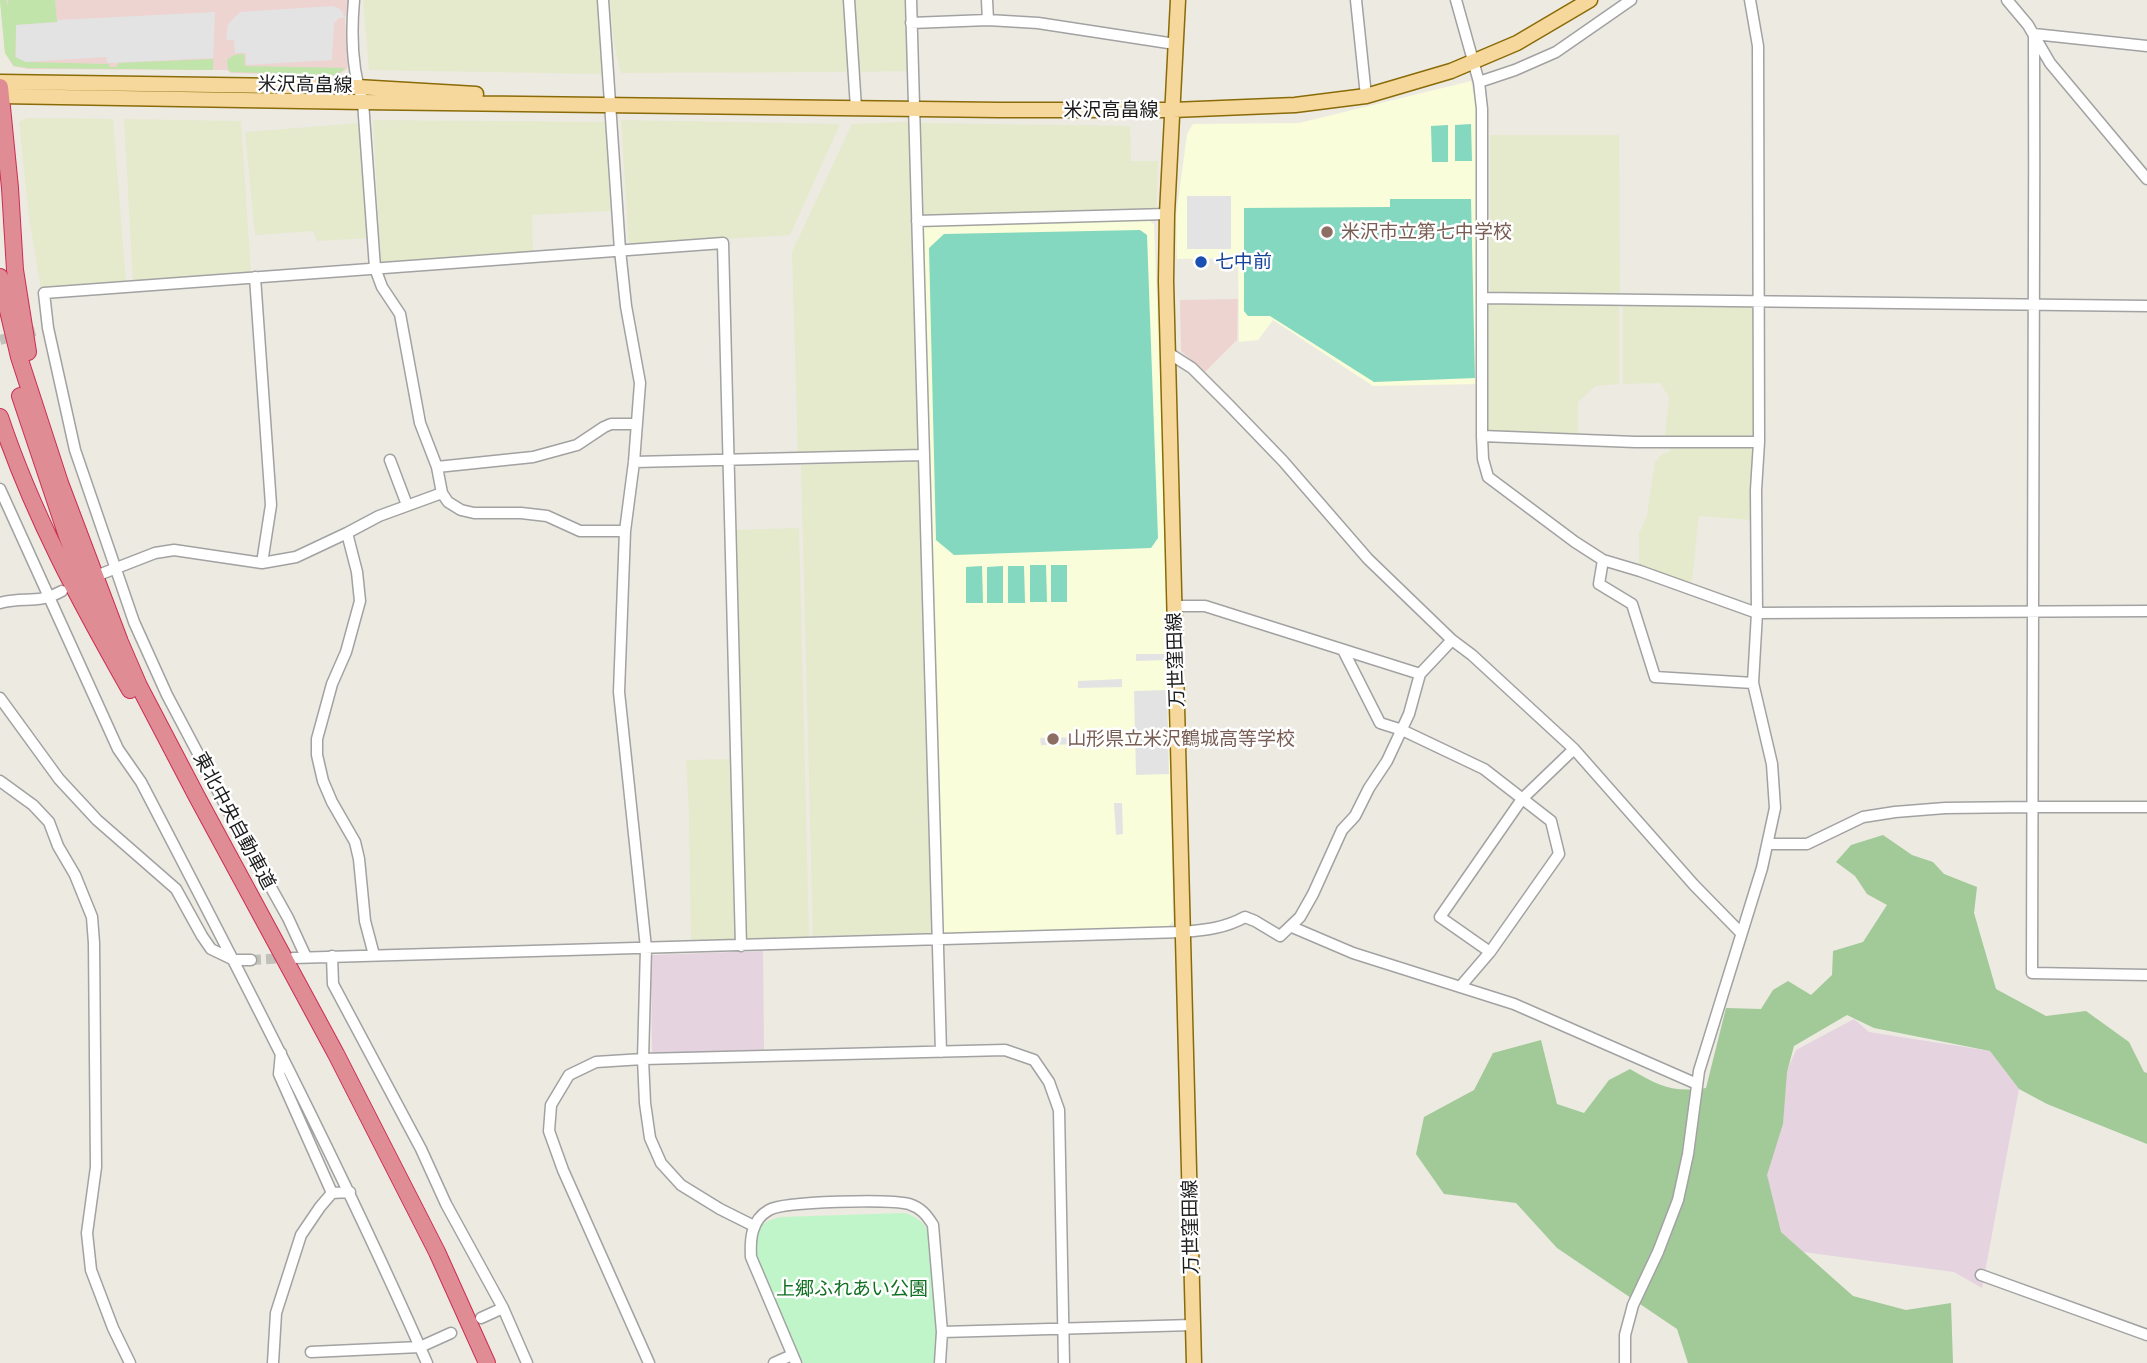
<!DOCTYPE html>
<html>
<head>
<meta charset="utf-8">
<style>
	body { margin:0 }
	canvas { display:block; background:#eceae1 }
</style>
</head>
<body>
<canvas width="2147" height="1363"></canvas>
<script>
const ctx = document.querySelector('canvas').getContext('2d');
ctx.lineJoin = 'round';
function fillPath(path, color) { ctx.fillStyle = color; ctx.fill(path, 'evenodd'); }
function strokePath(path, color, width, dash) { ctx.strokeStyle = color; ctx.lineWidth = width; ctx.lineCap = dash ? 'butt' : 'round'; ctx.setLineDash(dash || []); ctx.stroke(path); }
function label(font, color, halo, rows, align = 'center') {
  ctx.font = font + ' Inter,"Noto Sans JP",sans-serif'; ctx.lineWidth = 5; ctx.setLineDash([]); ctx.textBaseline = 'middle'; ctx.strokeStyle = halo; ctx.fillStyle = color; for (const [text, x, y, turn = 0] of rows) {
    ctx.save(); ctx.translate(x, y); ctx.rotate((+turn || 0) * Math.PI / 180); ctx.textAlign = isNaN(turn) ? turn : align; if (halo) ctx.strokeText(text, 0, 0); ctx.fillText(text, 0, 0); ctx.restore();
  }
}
fillPath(new Path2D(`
	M0 0H349L345 18 348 68 337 76 231 73 227 70 28 69 13 66 5 53Z
	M1238 299 1237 340 1205 372 1181 351 1180 300Z`), '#edd4d1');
fillPath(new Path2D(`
	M763 951 764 1053 655 1056 652 1053 651 955Z
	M1854 1019 1869 1032 1990 1051 2019 1089 1982 1288 1954 1272 1803 1252 1781 1232 1766 1175 1783 1124 1786 1073 1796 1050Z`), '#e5d3e0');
fillPath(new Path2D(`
	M1471 81 1477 111 1478 384 1373 386 1273 320 1258 340 1239 342 1238 258 1177 259 1176 216 1187 134 1193 124 1299 123Z
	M1147 219 1154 224 1167 557 1173 921 1168 927 946 934 940 929 921 231 927 224Z`), '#f9fdda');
fillPath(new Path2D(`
	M363 0H598L604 74 369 70Z
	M610 0H847L852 72 621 73 614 43Z
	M855 0H909L910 71 859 72Z
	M27 118 113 119 126 283 41 289 29 217 19 122Z
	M124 119 241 121 251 273 133 283Z
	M373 120 606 122 610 211 532 215 533 253 381 264Z
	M621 120 840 124 790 235 629 245Z
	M908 122 921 452 798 454 792 252 852 124Z
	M360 123 368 238 317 241 313 231 255 235 245 132Z
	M920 123 1130 126 1131 161H1158L1156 212 924 217Z
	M1490 135H1619L1620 294H1490Z
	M1488 303 1619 304V384L1596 386 1578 402V434L1488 432Z
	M1753 304V437L1665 436 1669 397 1660 383 1623 384V305Z
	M1670 445 1752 446V520L1699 516 1692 580 1687 583 1639 566V534L1647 516 1655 462 1662 454 1669 452Z
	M919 461 932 933 813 936 801 465Z
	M799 528 809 937 745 939 735 530Z
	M732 759 735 939 691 940 689 814 686 760Z`), '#e5eacd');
fillPath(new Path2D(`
	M0 0H6L8 7V0H55L57 22 16 25 15 57 26 62 109 64V67H117L118 63 213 59V70L29 68 14 66 5 53Z
	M244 54 245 66 346 68 336 75 231 72 228 69 227 60 234 55Z`), '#c0e4a9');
fillPath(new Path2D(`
	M1883 835 1912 855 1933 862 1944 874 1977 887 1974 913 1996 989 2046 1016 2086 1011 2129 1042 2144 1072 2147 1073V1144L2047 1104 2019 1089 1990 1051 1874 1028 1847 1015 1794 1046 1787 1072 1783 1124 1767 1175 1781 1232 1853 1296 1906 1310 1951 1303 1953 1363H1688L1677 1329 1557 1248 1516 1203 1444 1194 1416 1154 1424 1117 1474 1090 1493 1053 1541 1040 1557 1104 1584 1113 1609 1080 1630 1069C1659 1086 1672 1093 1706 1088L1726 1008 1761 1009 1773 990 1788 981 1811 995 1832 975 1833 951 1863 942 1887 905 1867 894 1855 876 1836 862 1851 845Z`), '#a2c998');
fillPath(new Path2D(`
	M906 1213C918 1218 926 1223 930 1237L939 1363H803L756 1257C753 1234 757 1221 782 1217Z`), '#bff5c8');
fillPath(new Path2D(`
	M1471 124 1472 161H1455V125Z
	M1448 125V162H1432L1431 126Z
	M1390 199H1471L1475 378 1374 382 1270 316H1248L1244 311V208L1390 207Z
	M1140 230 1147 235 1158 538 1151 548 954 555 936 540 929 248 944 234Z
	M1030 565H1046L1047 602H1030Z
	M1051 565H1067V602H1051Z
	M982 566 983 603H966V567Z
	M1003 566V603H987V567Z
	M1008 566H1024L1025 603H1008Z`), '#83d8bf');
fillPath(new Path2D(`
	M333 6 340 9 343 13 344 18H339L334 23 332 60 246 65V53H235L234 40H226L228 24 240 12Z
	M215 12 213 58 108 63 106 57 26 62 16 57V25L57 22 58 20Z
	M1187 196H1231V249H1187Z
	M1136 654H1165V660L1136 661Z
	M1122 679V687L1078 688V681Z
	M1167 690 1169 774 1136 775 1134 691Z
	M1123 736V743L1041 745 1040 738Z
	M1114 803H1122L1123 834 1116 835Z`), '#e3e3e3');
strokePath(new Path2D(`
	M0 340 35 331
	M251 960 287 958`), '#c2c1b9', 10, [10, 5]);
const minor = new Path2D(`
	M354 0C351 33 352 71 363 102L375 268 382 287 400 314 420 423 437 467 442 493 448 502 461 510 474 513H521L547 516 580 531H625
	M603 0 620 250 626 306 640 383 634 462 625 531 619 692 646 948 643 1059 645 1103 650 1138 661 1163 681 1185 720 1209 754 1226
	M849 0 856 108
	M911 0 941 1052
	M987 0 988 20
	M1356 0 1366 96
	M1456 0 1479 82 1482 109V436L1483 459 1488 477 1575 542 1603 560 1640 571 1757 613 2147 611
	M2007 0 2028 25 2050 63 2147 179
	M911 23 988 20 1038 23 1175 44
	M2034 34C2035 347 2032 660 2032 973L2147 975
	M2034 34 2147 46
	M1479 82 1515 70 1556 52 1631 0
	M917 221 1167 214
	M255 277 271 505 262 563
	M1482 298 2147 306
	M1167 352 1192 368 1229 405 1283 461 1368 559 1452 640 1472 655 1574 749 1694 885 1741 933
	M1482 436 1635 442H1759
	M390 460 407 505
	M634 462 923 455
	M437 467 533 457 577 445 604 427 611 424H636
	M0 489 118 749 141 782C241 974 340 1165 427 1363
	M347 533 357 572 360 601 346 652 332 684 317 739V755L323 781 332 802 355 842 359 859 365 921 374 955
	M1603 560 1599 584 1632 604 1655 677 1753 683
	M101 574 155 553 174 550 262 563 296 557 347 533 379 516 442 493
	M0 603C25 596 37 605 62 591
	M1174 606H1205L1420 674
	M1343 650 1380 723 1402 730 1484 769 1551 821 1559 854 1490 952 1460 987
	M0 698 59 779 97 820 176 889 202 936 211 949 234 960H251
	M0 781 33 805 49 822 58 846 75 875 92 917 94 943 96 1167 87 1233 91 1270 113 1328 130 1363
	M1768 844H1807L1863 817 1895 812 1945 808 2032 807H2147
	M1292 927 1353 953 1514 1004 1697 1084
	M1490 952 1440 917 1522 799 1574 749
	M332 956 333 984 421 1149 446 1204 503 1308 527 1363
	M306 957 288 918 231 816 167 695 134 622 75 450 48 328 44 293 723 243 741 946
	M293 958 1183 932C1206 930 1225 928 1245 917L1255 921 1280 936 1300 917 1313 894 1342 830 1355 816 1369 788 1387 761 1409 714 1420 674 1452 640
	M281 1053 279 1074 332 1193
	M1981 1275 2147 1335
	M481 1318 503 1308
	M942 1332 1193 1325
	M311 1352 420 1347 451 1333
	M273 1363 276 1313 301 1235 320 1207 332 1193 350 1192
	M649 1363 563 1170 549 1131 551 1105 569 1075 596 1062 643 1059 1005 1050 1034 1060 1049 1082 1059 1110 1064 1363
	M774 1363 792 1355
	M796 1363 751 1257C750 1240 751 1220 769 1210 785 1201 890 1199 909 1204 921 1208 926 1214 933 1225L942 1332 940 1363
	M1625 1363V1335L1633 1305 1658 1252 1678 1200 1688 1154 1699 1071 1762 868 1775 808 1772 764 1753 683 1757 613 1756 490 1759 442 1758 46 1750 0`);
const major = new Path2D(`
	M1178 0 1167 214 1166 281 1194 1363
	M0 82 357 87 476 94
	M0 96 363 102 999 110H1173L1295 105 1366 96 1451 71 1517 43 1590 0`);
const highway = new Path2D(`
	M0 87 10 188 15 270 28 352
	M0 277 19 357 60 483 120 642 139 686 196 795 336 1054 437 1252 487 1363
	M20 396 67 536 106 635
	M0 417C32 513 80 602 130 690`);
strokePath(minor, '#a2a2a2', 13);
strokePath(major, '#8a6b08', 17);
strokePath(highway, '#cb2d54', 18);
strokePath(minor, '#fff', 10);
strokePath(major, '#f6d89c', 14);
strokePath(highway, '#e08c94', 16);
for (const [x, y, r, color] of [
	[1327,232,7,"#8d6e63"],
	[1201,262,7,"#1a4fb4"],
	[1053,739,7,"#8d6e63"]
]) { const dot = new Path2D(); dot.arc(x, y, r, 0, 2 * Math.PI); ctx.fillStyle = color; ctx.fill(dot); strokePath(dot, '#fff', 2.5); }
label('19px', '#1b1b1b', '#fff', [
	["米沢高畠線",305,85,1],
	["米沢高畠線",1111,110],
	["万世窪田線",1176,660,-92],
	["東北中央自動車道",234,821,62],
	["万世窪田線",1191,1227,-91]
]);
label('19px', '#785e54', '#fff', [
	["米沢市立第七中学校",1341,232],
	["山形県立米沢鶴城高等学校",1067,739]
], 'left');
label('19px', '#164399', '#fff', [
	["七中前",1215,262]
], 'left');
label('19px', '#117122', '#fff', [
	["上郷ふれあい公園",852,1289]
]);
</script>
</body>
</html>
